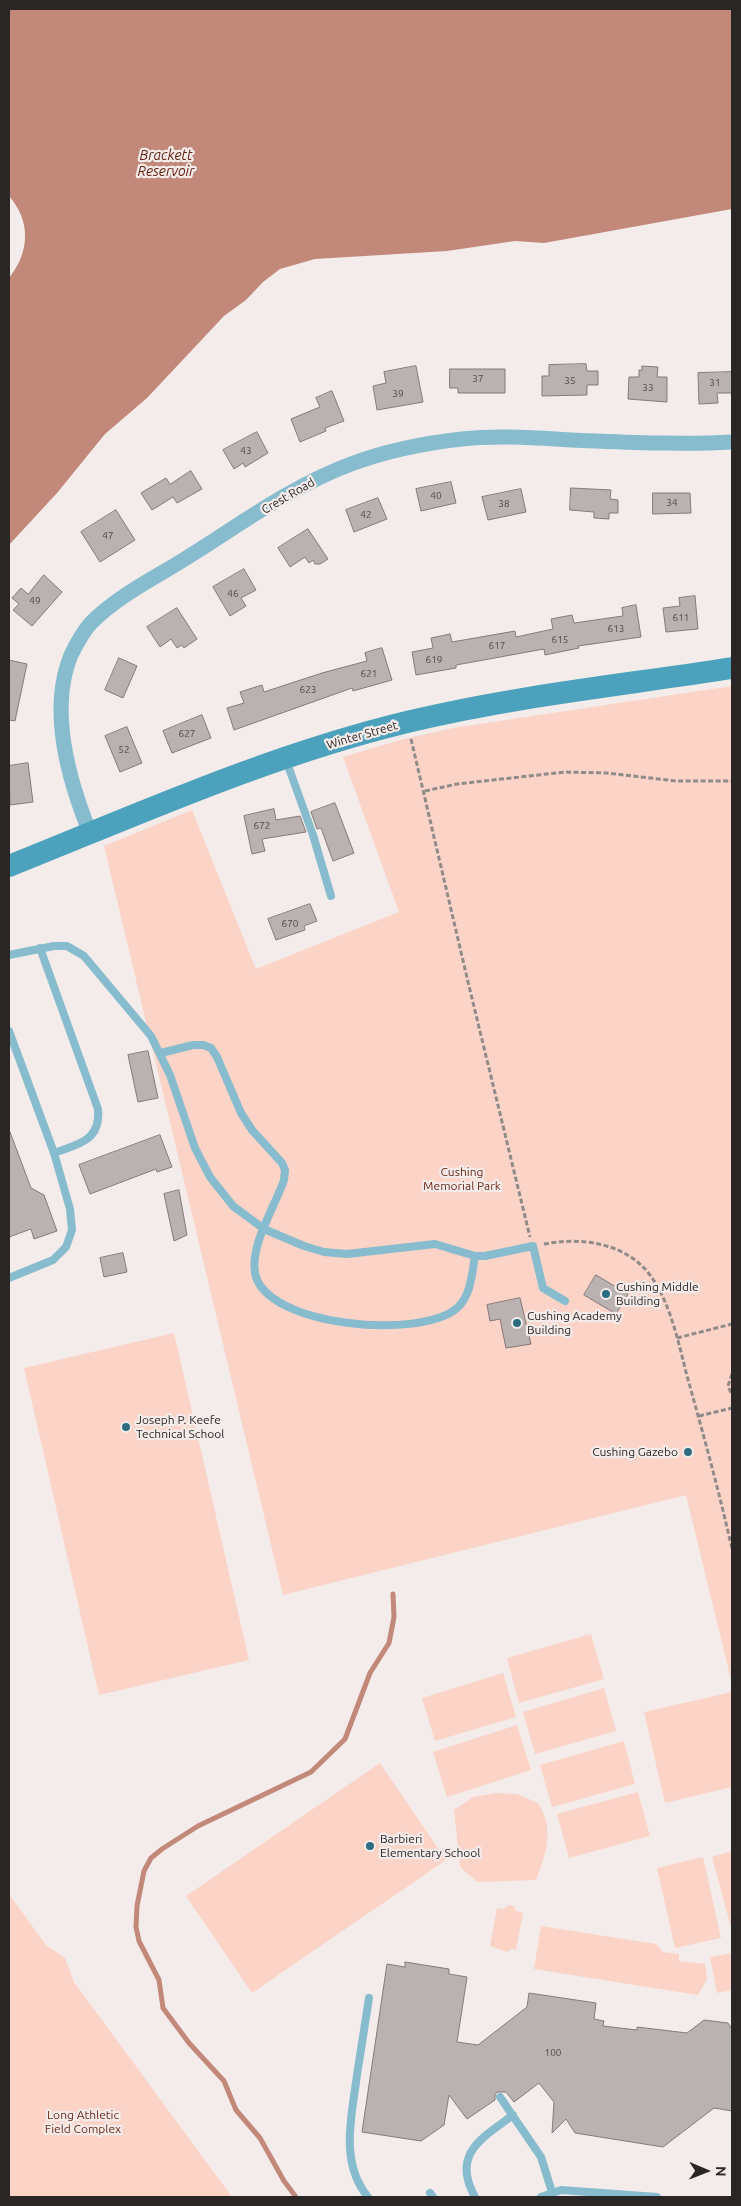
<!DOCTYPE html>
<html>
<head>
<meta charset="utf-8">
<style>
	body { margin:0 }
	#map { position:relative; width:741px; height:2206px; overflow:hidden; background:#f3ecea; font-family:Ubuntu,sans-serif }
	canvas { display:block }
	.frame { position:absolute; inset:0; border:10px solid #292625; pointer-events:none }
	.north { position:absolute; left:681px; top:2146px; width:50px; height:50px; -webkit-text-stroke:4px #f3ecea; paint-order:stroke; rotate:91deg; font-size:14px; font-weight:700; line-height:20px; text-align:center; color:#292625 }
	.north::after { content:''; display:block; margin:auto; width:18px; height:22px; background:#292625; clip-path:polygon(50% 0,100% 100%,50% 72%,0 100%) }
</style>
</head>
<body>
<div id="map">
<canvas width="741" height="2206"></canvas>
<div class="frame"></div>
<div class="north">N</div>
</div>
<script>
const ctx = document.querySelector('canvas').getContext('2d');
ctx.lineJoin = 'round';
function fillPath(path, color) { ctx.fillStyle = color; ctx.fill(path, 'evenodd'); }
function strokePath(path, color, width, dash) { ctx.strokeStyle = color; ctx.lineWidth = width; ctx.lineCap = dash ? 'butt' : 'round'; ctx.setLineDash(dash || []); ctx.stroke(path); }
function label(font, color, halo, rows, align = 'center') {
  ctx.font = font + ' Ubuntu,sans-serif'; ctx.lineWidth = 4.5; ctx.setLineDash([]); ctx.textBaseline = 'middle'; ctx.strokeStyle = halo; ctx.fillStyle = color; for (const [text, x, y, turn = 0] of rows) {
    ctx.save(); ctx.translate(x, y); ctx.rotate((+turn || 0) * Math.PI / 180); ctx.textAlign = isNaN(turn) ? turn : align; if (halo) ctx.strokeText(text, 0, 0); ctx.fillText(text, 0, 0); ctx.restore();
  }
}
fillPath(new Path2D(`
	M732 686V1684L686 1495 283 1595 104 846 192 810 256 969 399 912 343 757 400 740 453 728Z
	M174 1333 249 1660 99 1695 24 1368Z
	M591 1634 604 1679 519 1703 507 1658Z
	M503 1673 516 1717 435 1741 422 1698Z
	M604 1688 616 1731 535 1754 523 1712Z
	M732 1692V1787L665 1803 644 1712Z
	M517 1725 531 1770 447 1797 433 1752Z
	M624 1741 635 1784 552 1807 540 1765Z
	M380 1763 446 1860 252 1993 186 1896Z
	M638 1792 650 1836 569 1858 557 1814Z
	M496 1793 517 1794 538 1803C541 1808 545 1815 546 1821 551 1841 543 1862 536 1880L477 1882 460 1867 454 1810 473 1797Z
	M732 1851V1931L712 1857Z
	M703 1857 721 1938 675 1948 657 1868Z
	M9 1894 46 1945 65 1958 74 1982 232 2197H9Z
	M508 1905 514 1906 516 1911 523 1913 516 1950 511 1949 507 1952 490 1946 497 1908 504 1909Z
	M541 1926 656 1944 663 1952 679 1954V1961L705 1964 707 1979 698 1995 534 1969Z
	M732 1953V1990L717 1993 710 1957Z`), '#fcd3c7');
fillPath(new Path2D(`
	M9 9H732V209L544 243 515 241 447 251 315 259 280 269 263 282 246 300 224 316 147 398 105 434 57 493 9 545V278C30 252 31 221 9 196Z`), '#c28879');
strokePath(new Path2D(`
	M296 2197 284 2181 260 2138 236 2110 224 2081 189 2043 163 2008 159 1980 139 1941 136 1927 137 1906 144 1871 151 1858 162 1849 198 1826 311 1772 345 1739 370 1673 389 1643 394 1617 393 1594`), '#c28879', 5);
const building = new Path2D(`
	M586 364 587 371H598V385H587V395L542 396V376H549V365Z
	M416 366 423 402 377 410 373 386 386 383 384 372Z
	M642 366 658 367 657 377H667V402L628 399 629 377H639V370H642Z
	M450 369H505V393H458V388H450Z
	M732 372V393H717L718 403 699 404 698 373Z
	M332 391 344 421 325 428 326 431 300 442 291 419 320 407 316 398Z
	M257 432 268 453 245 467 243 463 234 469 223 450Z
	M191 471 202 489 177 503 173 497 152 510 141 493 166 478 170 484Z
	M451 482 456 503 421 511 416 489Z
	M571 488 611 490 610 499 618 500V513H609V519L594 518V512L570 510Z
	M521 489 526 512 488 520 482 497Z
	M653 493H690L691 513 653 514Z
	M378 498 387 519 354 532 346 510Z
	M116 510 135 540 100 562 81 532Z
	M308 529 328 559 320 564H315L313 560 309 563 305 557 290 567 278 548Z
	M244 569 256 590 241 598 246 606 230 616 213 587Z
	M44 575 62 592 32 626 13 610 19 604 12 598 21 588 28 594Z
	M695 596 698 629 666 632 663 608 680 606 679 598Z
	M636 605 641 637 578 646 579 648 545 655 544 649 456 665V668L416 675 412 652 433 648 431 638 450 634 452 642 515 631 516 637 553 629 551 619 572 615 574 623 623 616 622 608Z
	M177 608 197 639 184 648 182 645 177 648 171 639 160 647 147 627Z
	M382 648 392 680 353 691 352 688 234 730 227 708 244 703 240 692 262 685 264 692 322 673 367 661 365 653Z
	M119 658 137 666 123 698 105 690Z
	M9 660 27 664 15 721 9 720Z
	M202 715 211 738 172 753 163 731Z
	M127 727 142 763 120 772 105 736Z
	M28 763 33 802 10 805 9 766Z
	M335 803 354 853 333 861 321 828 317 829 311 812Z
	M274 809 276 820 300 816 306 832 262 839 265 851 252 854 244 816Z
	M310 904 317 921 304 926 305 930 276 940 268 919Z
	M148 1051 158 1098 138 1102 128 1055Z
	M9 1132H10L31 1188 44 1195 57 1231 34 1239 31 1229 9 1237Z
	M160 1135 172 1167 157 1172 156 1169 90 1194 79 1165Z
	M179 1190 187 1235 174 1241 164 1194Z
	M123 1253 127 1272 104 1277 100 1258Z
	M596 1275 628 1294 616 1314 584 1295Z
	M520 1298 531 1344 506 1348 500 1319 490 1321 487 1305Z
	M405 1962 449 1969V1974L467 1977 457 2042 478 2045 527 2007 529 1993 596 2003 594 2019 604 2021 603 2026 637 2030V2027L687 2033 704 2020 728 2023 732 2029V2111L714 2108 663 2147 575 2133 566 2119 552 2133 554 2102 539 2083 514 2102 506 2092H497L495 2095V2100L467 2119 449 2095 444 2125 421 2141 362 2132 387 1964 405 1967Z`);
fillPath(building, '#b9b2b0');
strokePath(building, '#827b79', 1);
strokePath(new Path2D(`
	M411 739 469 986 530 1237
	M425 791 457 784 565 772 607 773 676 781H732
	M544 1244C577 1238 615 1241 641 1265 668 1290 678 1341 687 1376 703 1433 719 1491 732 1549
	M677 1338 732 1324
	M732 1374 728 1386 732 1395
	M699 1416 732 1408`), '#908b89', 3, [5, 2.5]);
strokePath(new Path2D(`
	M286 760 313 835 331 896
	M40 948 98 1109C101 1141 78 1144 54 1153
	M9 955 54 946H67L84 956 151 1036 170 1075 195 1148 210 1177 233 1206 264 1229 304 1246 324 1252 347 1254 435 1244 475 1256H485L533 1246 543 1288 565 1301
	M9 1031 54 1153 70 1209 72 1230 66 1247 53 1260 9 1278
	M161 1053 193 1045H203L211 1048 217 1057 241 1113 252 1130 282 1163 285 1170 284 1180C275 1207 250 1244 255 1273 265 1327 421 1340 457 1308 471 1296 472 1273 475 1256
	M500 2097 541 2157 552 2192
	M430 2193 433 2197
	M368 2197C339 2162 352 2115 357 2075 361 2049 365 2024 369 1998
	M475 2197C451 2154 482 2138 513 2115
	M541 2197 561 2190 657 2197`), '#87bbce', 8);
strokePath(new Path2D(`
	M90 833C69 781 48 711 71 655 76 645 82 633 90 624 117 596 155 578 188 557 241 524 292 486 351 464 386 451 425 443 462 439 499 435 536 438 572 440 626 442 679 445 732 442`), '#87bbce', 15);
strokePath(new Path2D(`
	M9 866C139 814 270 755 407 722 514 696 624 685 732 668`), '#4ca1bd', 22);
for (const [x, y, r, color] of [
	[606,1294,5,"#2c6c81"],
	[517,1323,5,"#2c6c81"],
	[126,1427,5,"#2c6c81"],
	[688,1452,5,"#2c6c81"],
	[370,1846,5,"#2c6c81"]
]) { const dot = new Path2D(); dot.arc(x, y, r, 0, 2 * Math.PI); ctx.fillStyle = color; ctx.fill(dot); strokePath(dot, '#f3ecea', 2); }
label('10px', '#4d4948', null, [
	["37",478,379],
	["35",570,381],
	["31",715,383],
	["33",648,388],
	["39",398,394],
	["43",246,451],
	["40",436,496],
	["34",672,503],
	["38",504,504],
	["42",366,515],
	["47",108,536],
	["46",233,594],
	["49",35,601],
	["611",681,618],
	["613",616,629],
	["615",560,640],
	["617",497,646],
	["619",434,660],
	["621",369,674],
	["623",308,690],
	["627",187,734],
	["52",124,750],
	["672",262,826],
	["670",290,924],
	["100",553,2053]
]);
label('12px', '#292625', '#f3ecea', [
	["Crest Road",288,496,-30],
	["Winter Street",362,735,-16]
]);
label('12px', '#6e2815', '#f3ecea', [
	["Cushing",462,1172],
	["Memorial Park",462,1186],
	["Long Athletic",83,2115],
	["Field Complex",83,2129]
]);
label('12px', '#292625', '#f3ecea', [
	["Cushing Middle",616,1287],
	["Building",616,1301],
	["Cushing Academy",527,1316],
	["Building",527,1330],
	["Joseph P. Keefe",136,1420],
	["Technical School",136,1434],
	["Cushing Gazebo",678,1452,"right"],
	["Barbieri",380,1839],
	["Elementary School",380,1853]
], 'left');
label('italic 14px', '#641e0b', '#f3ecea', [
	["Brackett",166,155],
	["Reservoir",166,171]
]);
</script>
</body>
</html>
